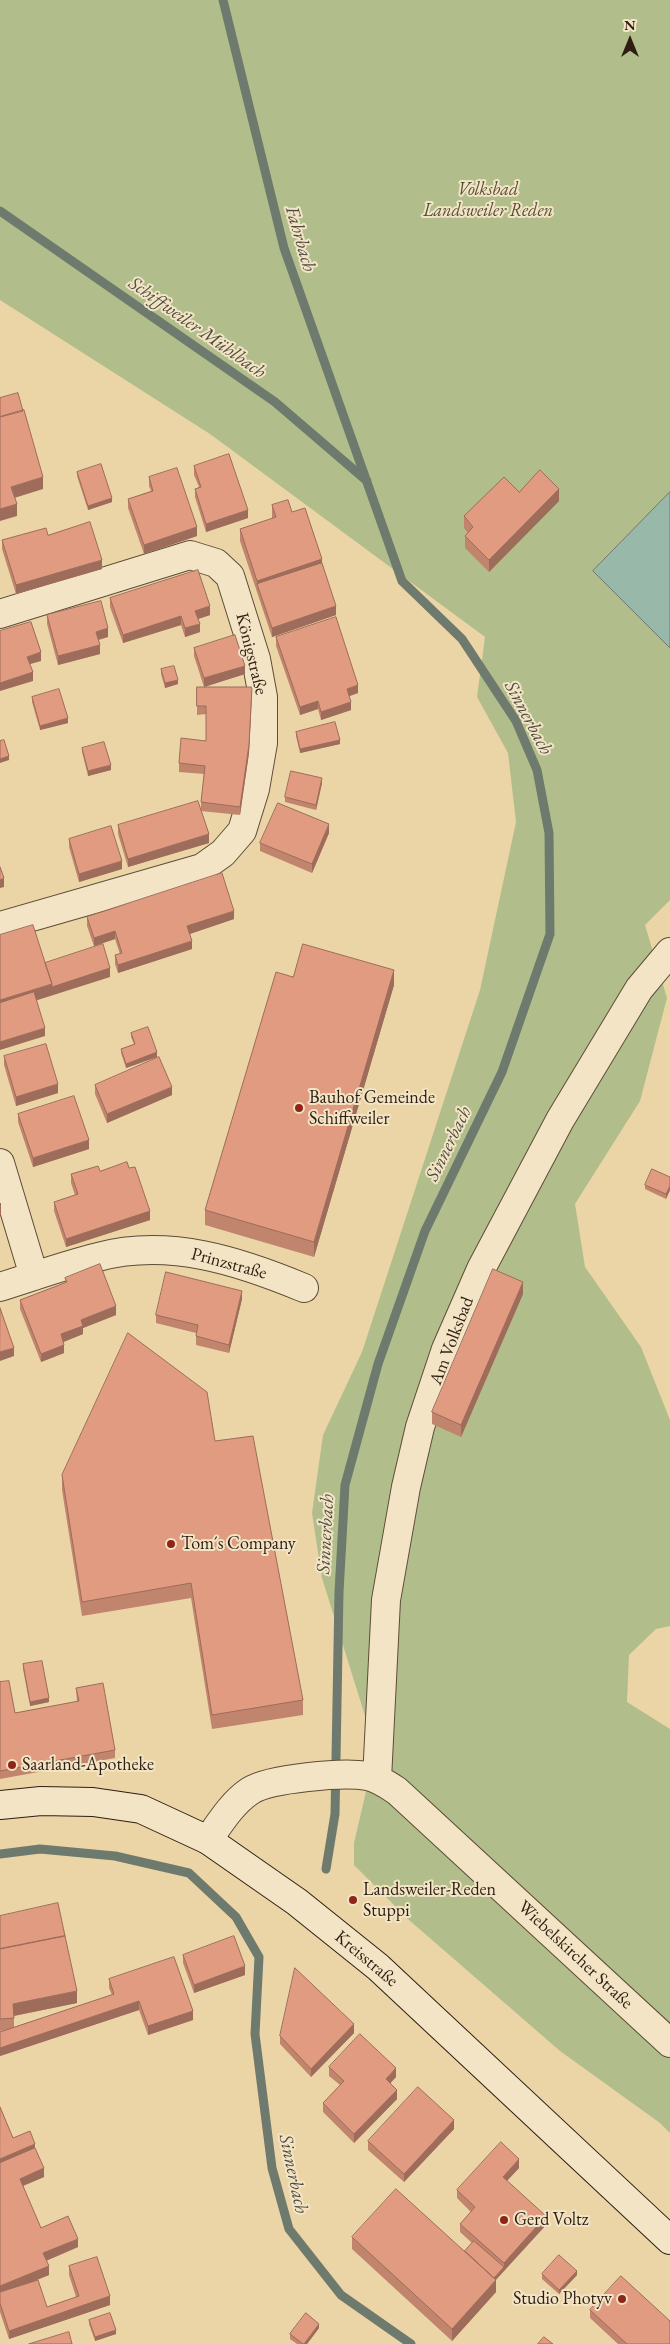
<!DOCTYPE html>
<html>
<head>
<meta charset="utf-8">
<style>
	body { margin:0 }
	#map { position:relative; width:670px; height:2344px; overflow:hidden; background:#ebd5a6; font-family:"EB Garamond",serif }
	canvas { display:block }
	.north { position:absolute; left:605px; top:15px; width:50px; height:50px; -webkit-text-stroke:4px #f2e4c5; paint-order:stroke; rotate:0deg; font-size:14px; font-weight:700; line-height:20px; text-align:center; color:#2e1e12 }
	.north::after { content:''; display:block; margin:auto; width:18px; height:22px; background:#2e1e12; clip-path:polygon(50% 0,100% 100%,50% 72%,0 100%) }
</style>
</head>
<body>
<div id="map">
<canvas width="670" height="2344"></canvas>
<div class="north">N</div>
</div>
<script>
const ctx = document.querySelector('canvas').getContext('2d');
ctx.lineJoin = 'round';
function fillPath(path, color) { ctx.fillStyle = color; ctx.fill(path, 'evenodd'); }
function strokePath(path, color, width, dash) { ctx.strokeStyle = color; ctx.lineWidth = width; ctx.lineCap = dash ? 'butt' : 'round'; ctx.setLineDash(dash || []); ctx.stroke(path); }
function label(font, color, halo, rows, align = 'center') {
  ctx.font = font + ' "EB Garamond",serif'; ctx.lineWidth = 4; ctx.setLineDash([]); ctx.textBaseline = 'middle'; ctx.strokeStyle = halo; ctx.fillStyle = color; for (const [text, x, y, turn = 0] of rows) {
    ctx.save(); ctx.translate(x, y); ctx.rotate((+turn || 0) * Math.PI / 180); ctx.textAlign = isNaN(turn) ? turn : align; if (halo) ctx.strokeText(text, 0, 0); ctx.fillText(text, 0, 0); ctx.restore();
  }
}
fillPath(new Path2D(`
	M0 0H670V900L645 925 667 998 640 1101 575 1204 585 1267 641 1347 670 1420V1626L656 1629 629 1655 627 1702 670 1729V2133L660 2123 560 2051 409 1920 354 1865V1843L368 1783 366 1719 322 1578 312 1513 323 1435 362 1352 480 990 516 822 508 753 477 697 485 637 210 434 0 300Z`), '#b1be8b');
const water = new Path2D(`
	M670 492V648L593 571Z`);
fillPath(water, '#98b8aa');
strokePath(water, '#6e7a6d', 1);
strokePath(new Path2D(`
	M223 0 284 248 402 581 462 639 516 721 537 770 549 833 550 934 502 1072 425 1231 378 1364 345 1485 339 1592 335 1814 326 1869
	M0 211 275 402 367 481
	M0 1854 40 1849 115 1856 189 1873 236 1917 259 1957 255 2034 272 2168 289 2229 341 2295 411 2344`), '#6e7a6d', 9);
const minor = new Path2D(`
	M0 614 190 555 216 563 230 576 256 659 263 697V743L255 789 242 831 223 853 202 868 0 926
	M0 1163 34 1276
	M0 1287C32 1277 65 1265 98 1257 169 1238 239 1261 304 1288
	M377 1779 386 1600 406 1487 420 1427 446 1349 481 1269 560 1120 639 989 670 952
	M208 1840C220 1823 232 1803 250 1791 270 1778 344 1772 367 1776 378 1778 388 1785 397 1791L670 2043`);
const secondary = new Path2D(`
	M0 1805 41 1801 93 1802 141 1809 208 1840 297 1902 378 1967 670 2240`);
strokePath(minor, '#5d4c37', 30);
strokePath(secondary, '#2e1e12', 30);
strokePath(minor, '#f2e4c5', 28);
strokePath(secondary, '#f2e4c5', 28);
fillPath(new Path2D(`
	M194 466 248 518 206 532 195 497V489L199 487 194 475Z
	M77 472 112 502 88 510 77 476Z
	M149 477 197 536 144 554 128 508V499L151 491 149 486Z
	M519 492 559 501 489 572 465 548V536L468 533 464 528V516Z
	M272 505 292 512 322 563 336 615 272 637 240 541V529L272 519Z
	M48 535 102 569 16 594 2 549V540Z
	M110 598 210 615 198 619 200 632 185 637 181 625 123 643 110 607Z
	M47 615 108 637 99 640 100 654 58 665 47 624Z
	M276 637 358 693 349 696 351 710 321 720 318 709 300 715 276 646Z
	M194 648 245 674 204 687 194 656Z
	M161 669 178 684 165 688 161 674Z
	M197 687 252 695 249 753 240 815 201 811V802L204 774 179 772V763L206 741V714L197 715Z
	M32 697 68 723 40 730 32 702Z
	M296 732 340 744 300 753 296 736Z
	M82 748 111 770 88 776 82 752Z
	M322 783 316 810 285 802V797Z
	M118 825 209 843 128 867 118 834Z
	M329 833 312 873 260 851V843Z
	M69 839 122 869 79 882 69 847Z
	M87 917 234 919 189 934 192 949 118 973 115 964V955L120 954 115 939 94 946 87 926Z
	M293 977 394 985 314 1257 205 1225V1210Z
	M131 1033 157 1057 126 1068 121 1053V1049L134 1044 131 1037Z
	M4 1056 58 1093 16 1106 4 1065Z
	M95 1085 172 1095 107 1123 95 1094Z
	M18 1114 89 1149 33 1167 18 1122Z
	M100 1171 150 1220 66 1247 54 1211V1202L75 1195 71 1183V1174Z
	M670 1177V1190L666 1199 645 1189V1185Z
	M65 1278 116 1315 83 1328V1334L63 1342 64 1353 41 1362 20 1309V1300L65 1283Z
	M523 1294 461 1437 432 1424V1412Z
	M242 1299 229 1353 196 1345V1333L156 1323V1315Z
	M215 1441 303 1700V1715L212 1729 191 1598 82 1616 62 1490V1475Z
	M23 1664 49 1702 30 1706 23 1669Z
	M0 1682 15 1713 77 1702 76 1688 115 1750V1758L0 1779Z
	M0 1916 77 2003 14 2016V2027L112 1995 109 1988V1979L193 2020 148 2035 139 2010 0 2056V2032L6 2030 0 2031Z
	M183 1955 245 1975 194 1993 183 1963Z
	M354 2033 311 2077 280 2044V2036Z
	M329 2067 396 2077 390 2083 397 2099 354 2143 323 2112V2103L340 2085 329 2076Z
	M0 2107 13 2138 35 2148 44 2177 23 2186 41 2228 78 2247 46 2261 49 2275 29 2283 47 2307 76 2297 69 2275V2266L110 2305 9 2339 0 2312Z
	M454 2129 404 2182 368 2150V2141Z
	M519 2168 507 2181 546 2225 496 2280V2292L452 2341 352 2249V2237L465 2251 472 2243 460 2232V2224L471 2212 457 2198V2190Z
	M542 2274 577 2275 559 2294 542 2279Z
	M590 2310 670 2344H618L590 2318Z
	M89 2320 116 2334 95 2341 89 2324Z
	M319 2328 307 2344H297L290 2339V2334Z`), '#c1856e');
fillPath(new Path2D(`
	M43 477V489L11 499V487Z
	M559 489V501L489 572V560Z
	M112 498V502L88 510V506Z
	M17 504V516L0 521V509Z
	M248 510V518L206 532V524Z
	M197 527V536L144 554V545Z
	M322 559V571L257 584V581Z
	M102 560V569L16 594V585Z
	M210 606V615L195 620V611Z
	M336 606V615L272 637V628Z
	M181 616V625L123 643V635Z
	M200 624V632L185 637V628Z
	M108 628V637L96 640V632Z
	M100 645V654L58 665V656Z
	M41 652V661L27 665V657Z
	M245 666V674L204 687V678Z
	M33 672V681L0 691V683Z
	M178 680V684L165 688V683Z
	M358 685V693L347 697V689Z
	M252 687 249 753 240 815V807Z
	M318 701V709L300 715V707Z
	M351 702V710L321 720V712Z
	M68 718V723L40 730V726Z
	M340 740V744L300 753V749Z
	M9 756V760L0 763V759Z
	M111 765V770L88 776V771Z
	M322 778V783L316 810V805Z
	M329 824V833L312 873V864Z
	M209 834V843L128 867V859Z
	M122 861V869L79 882V874Z
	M4 878V887L0 888V880Z
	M234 911V919L187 935V926Z
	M115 931V939L94 946V938Z
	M192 941V949L118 973V965Z
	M110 968V977L0 1012V1000L52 984Z
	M394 970V985L314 1257V1242Z
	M45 1028V1036L0 1050V1042Z
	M157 1052V1057L126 1068V1064Z
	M58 1084V1093L16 1106V1097Z
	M172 1087V1095L107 1123V1114Z
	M89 1140V1149L33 1167V1158Z
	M670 1186V1190L666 1199V1194Z
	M0 1203H1V1215H0Z
	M150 1211V1220L66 1247V1239Z
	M523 1282V1294L461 1437V1425Z
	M242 1291V1299L229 1353V1345Z
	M116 1306V1315L83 1328V1334L61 1343V1334L81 1320Z
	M64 1345V1353L41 1362V1354Z
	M14 1348V1356L0 1361V1352Z
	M49 1698V1702L30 1706V1702Z
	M245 1966V1975L194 1993V1985Z
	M77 1991V2003L13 2016V2004Z
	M139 2001V2010L0 2056V2048Z
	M193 2011V2020L148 2035V2026Z
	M354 2024V2033L311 2077V2069Z
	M396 2068V2077L386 2088V2079Z
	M397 2090V2099L354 2143V2134Z
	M454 2120V2129L404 2182V2174Z
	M35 2144V2156L0 2171V2159Z
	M519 2159V2168L503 2185V2177Z
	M44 2168V2177L20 2187V2179Z
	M546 2216V2225L490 2286V2282L504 2267V2263Z
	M78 2239V2247L43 2262V2253Z
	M49 2266V2275L0 2295V2286Z
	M577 2271V2275L559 2294V2290Z
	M496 2280V2292L452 2341V2329Z
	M110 2296V2305L9 2339V2331Z
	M319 2324V2328L307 2344H304Z
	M116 2330V2334L95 2341V2337Z`), '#9d6c5a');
const building = new Path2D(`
	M18 393 23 411 0 417V398Z
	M24 410 43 477 11 487 17 504 0 509V417Z
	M229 454 248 510 206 524 195 489 201 487 194 466Z
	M101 464 112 498 88 506 77 472Z
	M177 468 197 527 144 545 128 499 153 491 149 477Z
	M540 470 559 489 489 560 465 536 473 527 464 516 504 477 519 492Z
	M288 500 292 512 305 508 322 559 257 581 240 529 276 517 272 505Z
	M90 522 102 560 16 585 2 540 46 528 48 535Z
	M322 563 336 606 272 628 257 584Z
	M198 570 210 606 195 611 200 624 185 628 181 616 123 635 110 598Z
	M101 601 108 628 96 632 100 645 58 656 47 615Z
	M336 617 358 685 347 689 351 702 321 712 318 701 300 707 276 637Z
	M31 622 41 652 27 657 33 672 0 683V631Z
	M235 635 245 666 204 678 194 648Z
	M174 666 178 680 165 683 161 669Z
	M197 687H252L249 745 240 807 201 802 205 766 179 763 181 738 206 741V706H197Z
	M59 689 68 718 40 726 32 697Z
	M335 722 340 740 300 749 296 732Z
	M4 740 9 756 0 759V741Z
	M104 742 111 765 88 771 82 748Z
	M291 771 322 778 316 805 285 797Z
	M198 801 209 834 128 859 118 825Z
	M278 803 329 824 312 864 260 843Z
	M111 826 122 861 79 874 69 839Z
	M0 867 4 878 0 880Z
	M222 873 234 911 187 926 192 941 118 965 115 955 122 953 115 931 94 938 87 917Z
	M33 925 52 984 0 1000V935Z
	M103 944 110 968 52 987V984L45 963Z
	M303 944 394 970 314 1242 205 1210 276 972 293 977Z
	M34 992 45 1028 0 1042V1003Z
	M148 1027 157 1052 126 1064 121 1049 135 1044 131 1033Z
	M46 1044 58 1084 16 1097 4 1056Z
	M159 1057 172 1087 107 1114 95 1085Z
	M74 1096 89 1140 33 1158 18 1114Z
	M127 1162 129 1168 135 1167 150 1211 66 1239 54 1202 78 1194 71 1174 98 1166 100 1171Z
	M652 1169 670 1177V1186L666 1194 645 1185Z
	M100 1264 116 1306 81 1320 83 1326 61 1334 64 1345 41 1354 20 1300 67 1282 65 1278Z
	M493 1269 523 1282 461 1425 432 1412Z
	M166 1272 242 1291 229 1345 196 1336 198 1325 156 1315Z
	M0 1308 14 1348 0 1352Z
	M128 1333 207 1392 215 1441 253 1436 303 1700 212 1715 191 1583 82 1602 62 1475Z
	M42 1661 49 1698 30 1702 23 1664Z
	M9 1681 15 1713 79 1701 76 1688 103 1683 115 1750 0 1771V1682Z
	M58 1903 65 1936 0 1949V1916Z
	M65 1936 77 1991 13 2004 14 2018 0 2019V1949Z
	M234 1936 245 1966 194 1985 183 1955Z
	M174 1957 193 2011 148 2026 139 2001 0 2048V2032L114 1994 109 1979Z
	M295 1968 354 2024 311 2069 280 2036Z
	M360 2034 396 2068 386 2079 397 2090 354 2134 323 2103 344 2081 329 2067Z
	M418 2087 454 2120 404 2174 368 2141Z
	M0 2107 13 2138 30 2131 35 2144 0 2159Z
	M501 2142 519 2159 503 2177 546 2216 504 2263 460 2224 475 2207 457 2190Z
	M35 2148 44 2168 20 2179 41 2228 68 2216 78 2239 43 2253 49 2266 0 2286V2163Z
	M396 2189 496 2280 452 2329 352 2237Z
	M474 2241 504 2267 494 2278 465 2251Z
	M559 2255 577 2271 559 2290 542 2274Z
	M97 2257 110 2296 9 2331 0 2303V2292L38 2280 47 2307 79 2296 69 2266Z
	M621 2276 670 2321V2344H627L590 2310Z
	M110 2313 116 2330 95 2337 89 2320Z
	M306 2313 319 2324 304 2344H303L290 2334Z
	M69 2332 72 2344H29Z
	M544 2337 553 2344H538Z`);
fillPath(building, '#e09b80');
strokePath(building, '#9d6c5a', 1);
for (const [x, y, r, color] of [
	[299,1108,5,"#8f2418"],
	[171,1544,5,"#8f2418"],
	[12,1765,5,"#8f2418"],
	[353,1900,5,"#8f2418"],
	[504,2220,5,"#8f2418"],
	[622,2299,5,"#8f2418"]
]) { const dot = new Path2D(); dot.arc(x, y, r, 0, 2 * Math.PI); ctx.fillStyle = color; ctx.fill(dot); strokePath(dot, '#f2e4c5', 2); }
label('italic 18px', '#554e36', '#f2e4c5', [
	["Volksbad",488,190],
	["Landsweiler Reden",488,211]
]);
label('18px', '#2e1e12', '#f2e4c5', [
	["Königstraße",251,654,76],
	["Prinzstraße",229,1264,15],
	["Am Volksbad",452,1341,-69],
	["Wiebelskircher Straße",575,1955,43],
	["Kreisstraße",366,1959,40]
]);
label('18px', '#2e1e12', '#f2e4c5', [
	["Bauhof Gemeinde",309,1098],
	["Schiffweiler",309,1119],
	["Tom´s Company",181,1544],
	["Saarland-Apotheke",22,1765],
	["Landsweiler-Reden",363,1890],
	["Stuppi",363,1911],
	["Gerd Voltz",514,2220],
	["Studio Photyv",612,2299,"right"]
], 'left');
label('italic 19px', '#4e4c40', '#f2e4c5', [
	["Fahrbach",300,239,74],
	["Schiffweiler Mühlbach",197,328,35],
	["Sinnerbach",528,718,62],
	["Sinnerbach",449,1144,-64],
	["Sinnerbach",326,1534,-87],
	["Sinnerbach",293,2174,78]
]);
</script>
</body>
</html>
